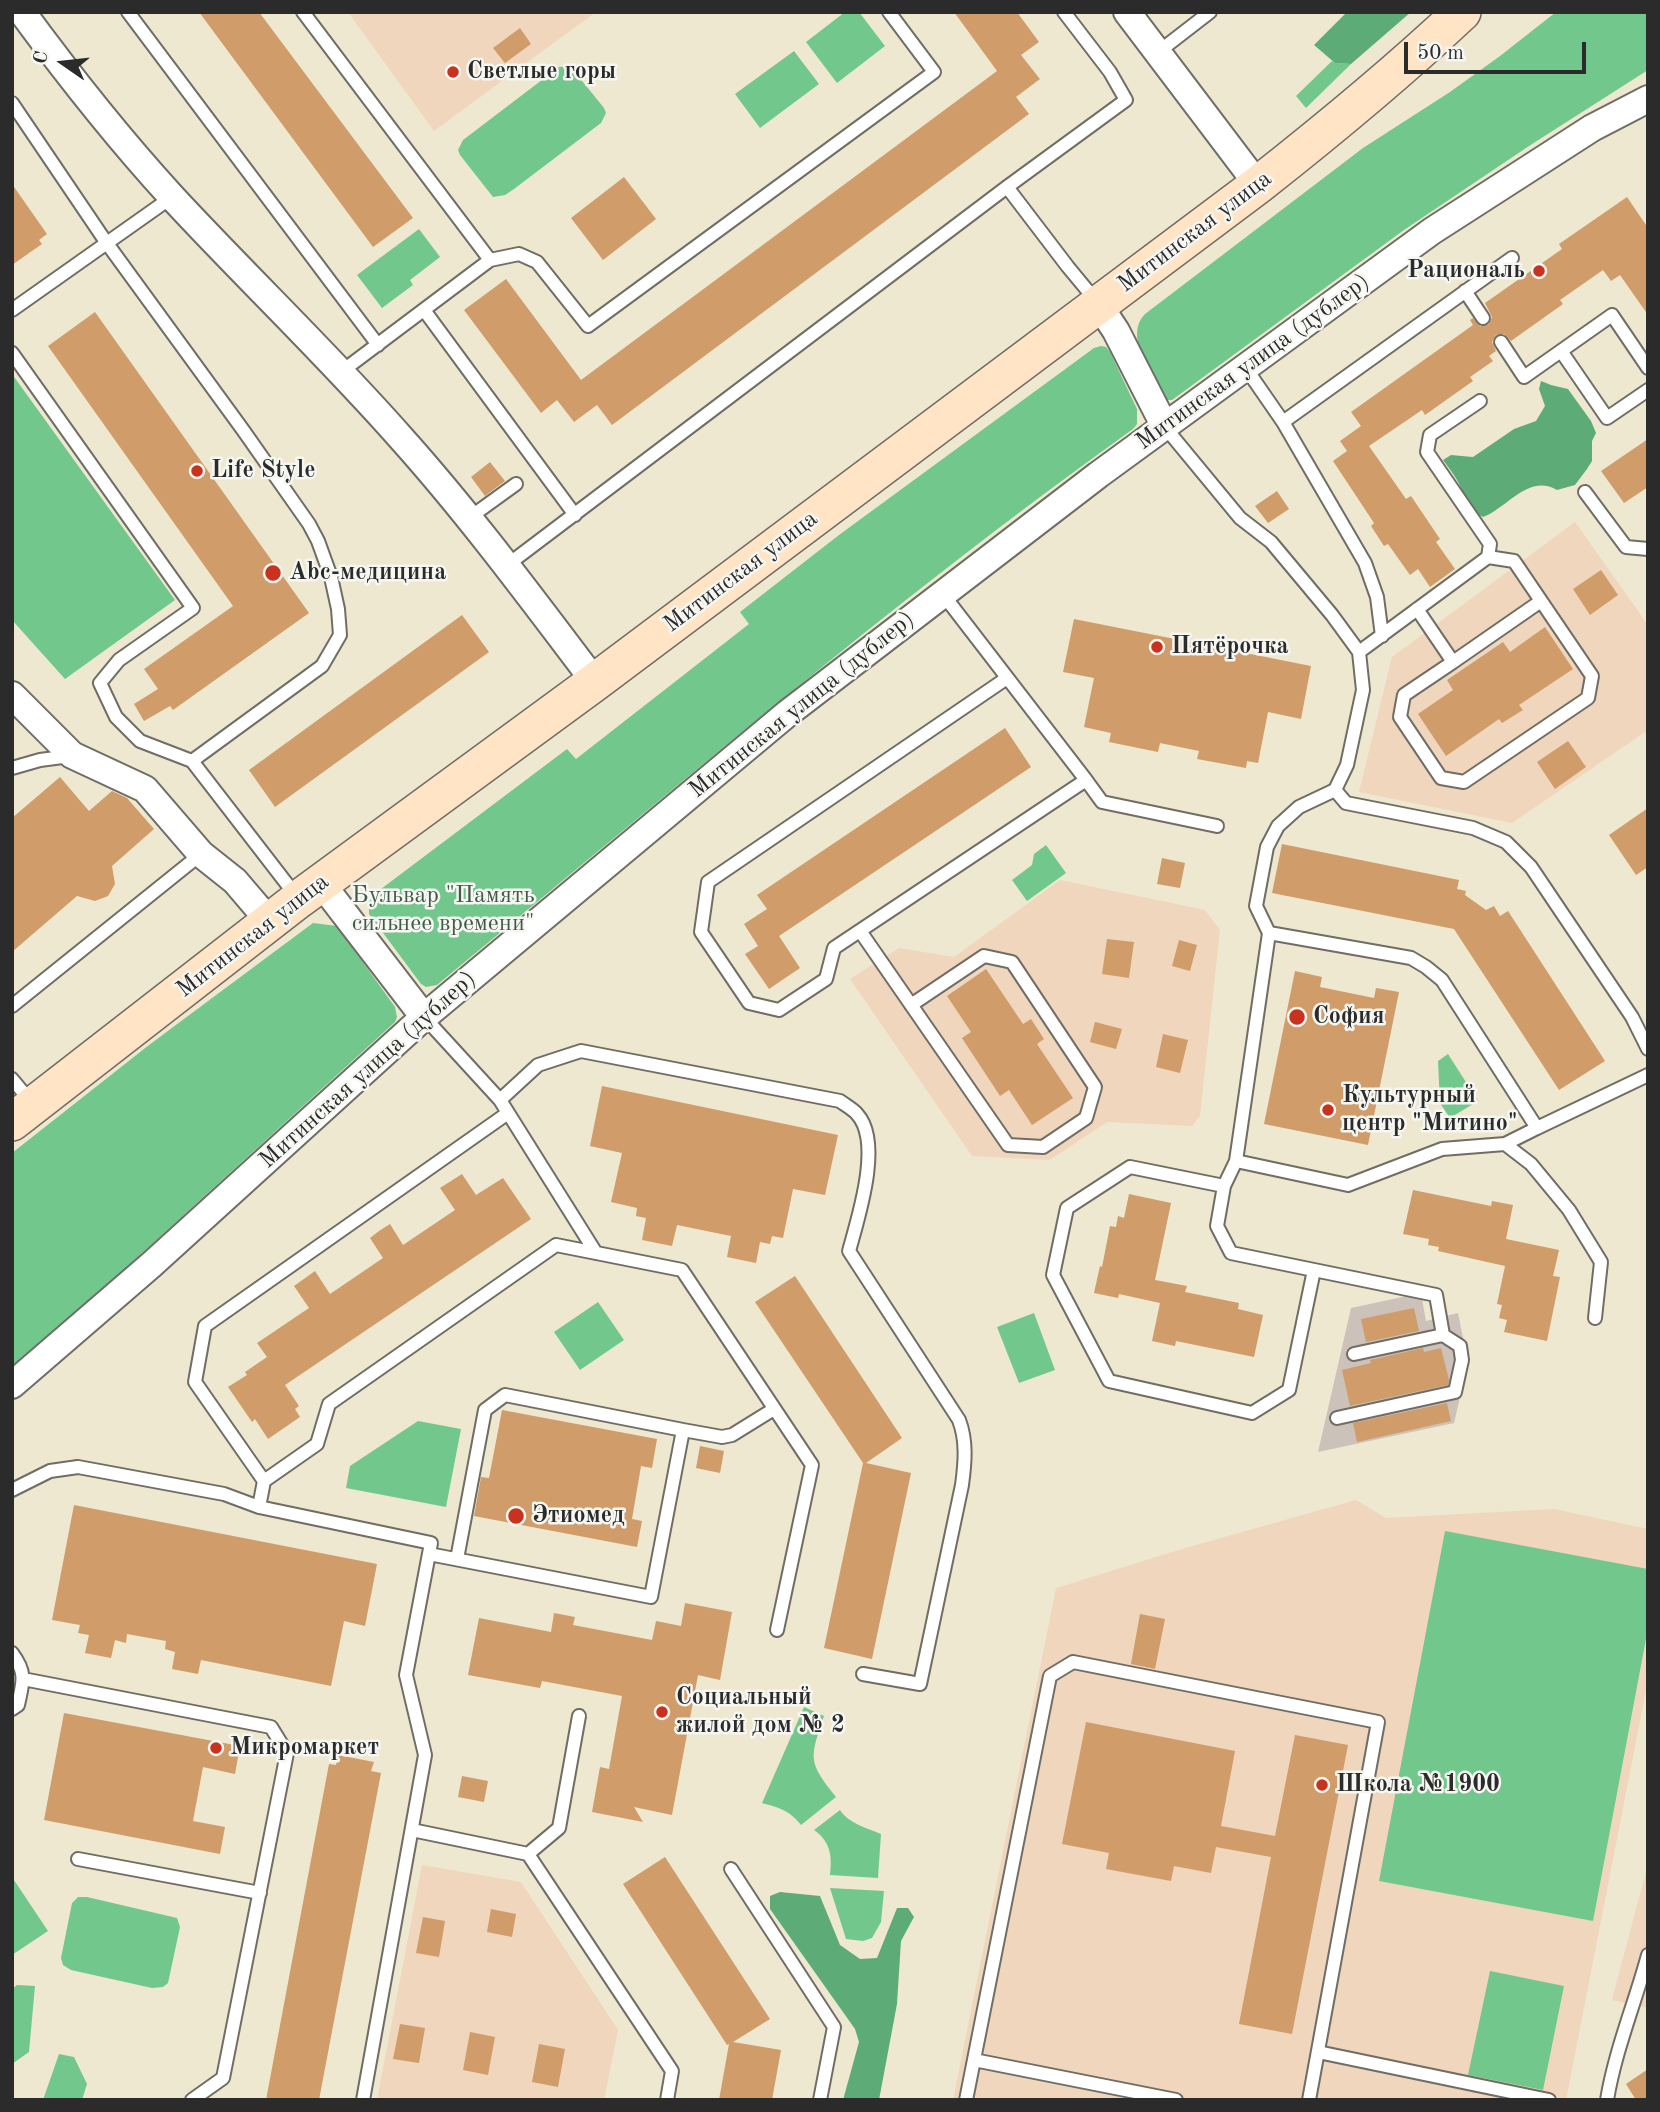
<!DOCTYPE html>
<html>
<head>
<meta charset="utf-8">
<style>
	body { margin:0 }
	#map { position:relative; width:1660px; height:2112px; overflow:hidden; background:#eee8d0; font-family:"Old Standard TT",serif }
	canvas { display:block }
	.frame { position:absolute; inset:0; border:14px solid #2b2b2b; pointer-events:none }
	.north { position:absolute; left:28px; top:28px; width:70px; height:70px; -webkit-text-stroke:5px #f6f6f2; paint-order:stroke; rotate:284deg; font-size:19px; font-weight:700; line-height:28px; text-align:center; color:#2b2b2b }
	.north::after { content:''; display:block; margin:auto; width:24px; height:32px; background:#2b2b2b; clip-path:polygon(50% 0,100% 100%,50% 72%,0 100%) }
	.scale { position:absolute; left:1404px; top:42px; width:182px; height:32px; box-sizing:border-box; border:4px solid #2b2b2b; border-top:0; padding-left:9px; font-size:21px; line-height:24px; white-space:nowrap; color:#2b2b2b; -webkit-text-stroke:5px #f6f6f2; paint-order:stroke }
</style>
</head>
<body>
<div id="map">
<canvas width="1660" height="2112"></canvas>
<div class="frame"></div>
<div class="north">С</div>
<div class="scale">50 m</div>
</div>
<script>
const ctx = document.querySelector('canvas').getContext('2d');
ctx.lineJoin = 'round';
function fillPath(path, color) { ctx.fillStyle = color; ctx.fill(path, 'evenodd'); }
function strokePath(path, color, width, dash) { ctx.strokeStyle = color; ctx.lineWidth = width; ctx.lineCap = dash ? 'butt' : 'round'; ctx.setLineDash(dash || []); ctx.stroke(path); }
function label(font, color, halo, rows, align = 'center') {
  ctx.font = font + ' "Old Standard TT",serif'; ctx.lineWidth = 5; ctx.setLineDash([]); ctx.textBaseline = 'middle'; ctx.strokeStyle = halo; ctx.fillStyle = color; for (const [text, x, y, turn = 0] of rows) {
    ctx.save(); ctx.translate(x, y); ctx.rotate((+turn || 0) * Math.PI / 180); ctx.textAlign = isNaN(turn) ? turn : align; if (halo) ctx.strokeText(text, 0, 0); ctx.fillText(text, 0, 0); ctx.restore();
  }
}
fillPath(new Path2D(`
	M348 12H596L434 131Z
	M1575 522 1648 625V730L1512 823 1359 792 1392 657Z
	M1060 880 1205 910 1220 930 1200 1116 1192 1126 1107 1122 1050 1160 972 1156 850 979 899 948 954 957Z
	M1356 1500 1386 1518 1554 1509 1648 1529V1680L1566 2100H953L1056 1588 1182 1549Z
	M1648 1864V2008L1612 2000Z
	M422 1865 521 1882 618 2030 604 2100H377Z`), '#efd6bc');
fillPath(new Path2D(`
	M1421 1293 1426 1321 1458 1313 1468 1363 1454 1423 1318 1452 1351 1308Z`), '#cdc2b9');
fillPath(new Path2D(`
	M845 12H859L885 46 837 83 806 42Z
	M1556 12H1648V70L1529 146 1404 230 1172 400H1167L1160 396C1150 372 1124 335 1145 314L1363 148 1450 92 1500 56Z
	M794 51 819 84 760 128 735 94Z
	M1332 61 1335 63 1351 64 1306 108 1296 96Z
	M570 66 604 108 606 113 601 123 514 189 505 195 493 197 460 155 458 150 463 140 559 67Z
	M419 229 440 257 410 280 413 285 382 308 357 275Z
	M1101 346 1106 347 1110 352 1137 409V424L1133 429C891 602 666 796 437 985L426 987 421 984 369 914V902L377 892 567 749 576 759 749 624 740 612 839 535 1094 348Z
	M12 374 175 600 65 679 12 620Z
	M1046 845 1066 873 1027 901 1012 880 1032 865 1034 854Z
	M313 923 337 926 395 1007 397 1017 395 1022 128 1266 12 1368V1153L149 1045Z
	M1448 1054 1478 1101 1450 1118 1440 1103 1438 1061Z
	M598 1302 624 1340 580 1370 554 1332Z
	M1034 1313 1055 1370 1019 1383 997 1327Z
	M418 1421 461 1429 446 1507 346 1488 350 1466Z
	M1445 1531 1648 1569V1628L1593 1921 1379 1881Z
	M804 1707 824 1716C810 1758 807 1761 836 1797L801 1825C789 1810 780 1808 762 1803Z
	M840 1810C848 1823 867 1828 881 1834L878 1878 830 1875C832 1856 831 1842 814 1830Z
	M12 1877 48 1931 12 1955Z
	M830 1888 884 1891 881 1922 872 1938 863 1941 846 1939Z
	M78 1897H87L177 1918 180 1927 168 1983 163 1987 152 1988 71 1970 63 1965 61 1958 72 1903Z
	M1490 1971 1564 1986 1543 2090 1468 2075Z
	M17 1985 35 1986 29 2052 12 2064V1989Z
	M59 2054 74 2057 87 2084 82 2100H43Z`), '#72c88c');
fillPath(new Path2D(`
	M1347 12H1411L1351 64 1335 63 1314 45Z
	M1541 381 1551 385 1568 389 1591 421 1596 433 1592 441V461L1587 469 1575 485 1557 490C1529 473 1507 508 1483 517 1467 509 1465 494 1457 480 1453 473 1448 467 1443 460L1451 455 1473 457 1514 429 1536 421 1545 406 1539 389Z
	M780 1892 820 1896 840 1945 860 1959 877 1958 897 1908H908L914 1917 901 1941 897 2004 879 2100H843L859 2042 855 2029 770 1909V1896Z`), '#5dac78');
fillPath(new Path2D(`
	M199 12H259L413 218 373 247Z
	M954 12H1017L1039 42 1021 55 1040 79 1016 97 1029 114 612 425 597 405 574 422 557 400 541 413 464 310 506 279 581 380 997 71Z
	M520 28 531 44 505 63 493 48Z
	M624 177 656 219 603 260 571 218Z
	M12 184 47 234 39 240 42 244 12 265Z
	M1627 197 1648 228V315L1620 275 1611 281 1603 270 1560 300 1563 304 1511 341 1504 334 1496 335 1492 342 1496 351 1489 356 1493 361 1470 377 1473 381 1425 415 1422 410 1369 446 1406 499 1411 496 1440 539 1436 542 1455 569 1430 587 1418 569 1410 575 1388 544 1384 546 1371 526 1374 523 1333 461 1347 451 1340 441 1361 426 1351 412 1473 325 1470 320 1473 318 1480 326 1488 325 1492 317 1485 303 1562 249 1559 244Z
	M95 312 309 613 173 710 170 706 144 721 134 704 158 689 144 669 233 606 48 346Z
	M1648 439V487L1624 503 1601 471Z
	M490 462 505 481 485 496 471 477Z
	M1277 491 1289 509 1268 523 1255 506Z
	M1601 570 1618 595 1590 615 1573 589Z
	M462 615 489 652 275 807 249 770Z
	M1074 619 1311 666 1301 719 1268 712 1258 763 1247 761 1246 768 1197 759 1199 751 1160 743 1158 752 1109 742 1111 733 1084 727 1094 678 1063 672Z
	M1545 627 1573 669 1519 705 1523 710 1502 723 1499 719 1446 756 1418 714 1453 690 1447 680 1503 642 1510 652Z
	M1005 728 1031 767 779 936 800 968 769 989 745 954 758 946 744 924 767 909 757 895Z
	M1568 741 1586 767 1555 789 1537 762Z
	M60 777 89 811 112 791 127 798 154 829 112 866 115 884 108 896 95 901 77 896 12 952V818Z
	M1648 808V867L1636 875 1609 835Z
	M1282 844 1459 880 1457 889 1466 891 1465 895 1486 910 1494 906 1500 916 1508 911 1605 1061 1559 1090 1454 929 1272 893Z
	M1162 858 1185 863 1180 888 1157 884Z
	M1107 939 1134 942 1129 978 1102 974Z
	M1179 940 1197 945 1190 971 1172 966Z
	M986 969 1023 1024 1031 1019 1044 1039 1037 1044 1073 1098 1032 1125 1009 1090 1000 1096 962 1038 971 1032 947 996Z
	M1295 971 1322 977 1320 987 1374 998 1376 988 1399 992 1368 1145 1264 1124Z
	M1095 1022 1122 1029 1116 1049 1090 1042Z
	M1163 1034 1188 1040 1180 1073 1156 1067Z
	M602 1086 838 1135 825 1195 793 1189 783 1238 772 1236 770 1244 760 1242 756 1263 727 1257 731 1236 677 1225 672 1246 642 1240 646 1218 636 1216 637 1208 611 1202 622 1153 590 1146Z
	M462 1174 476 1195 503 1178 531 1219 285 1385 299 1406 295 1409 300 1417 268 1439 255 1419 252 1422 228 1387 247 1375 245 1372 267 1357 257 1343 309 1308 294 1286 315 1271 330 1294 383 1258 370 1238 379 1231 390 1224 403 1245 455 1210 440 1188Z
	M1413 1190 1491 1206 1492 1201 1513 1205 1506 1239 1559 1250 1553 1276 1560 1277 1547 1341 1504 1332 1507 1320 1499 1318 1502 1305 1497 1304 1505 1266 1438 1251 1439 1247 1428 1245 1429 1239 1403 1234Z
	M1129 1194 1171 1203 1155 1280 1187 1286 1185 1292 1239 1303 1238 1309 1263 1315 1254 1357 1176 1341 1175 1346 1152 1341 1160 1303 1119 1294 1118 1298 1094 1293 1100 1266 1102 1267 1110 1226 1116 1227 1118 1216 1124 1218Z
	M795 1276 902 1438 866 1463 911 1473 872 1659 824 1648 863 1463 755 1302Z
	M1414 1308 1419 1331 1366 1342 1361 1319Z
	M1423 1348 1424 1352 1441 1348 1449 1380 1448 1385 1350 1406 1342 1370 1371 1363 1370 1360Z
	M1447 1403 1451 1421 1357 1442 1353 1423Z
	M502 1410 657 1439 652 1468 641 1466 632 1519 642 1521 637 1547 474 1516 481 1477 489 1478Z
	M700 1446 724 1451 720 1473 696 1468Z
	M74 1505 377 1564 365 1626 344 1621 331 1686 201 1660 198 1674 172 1669 175 1652 165 1649 166 1641 127 1634 126 1643 115 1640 111 1658 85 1653 89 1635 78 1633 80 1625 52 1620Z
	M685 1603 732 1612 720 1680 698 1675 672 1815 634 1807 643 1822 592 1812 600 1767 609 1769 622 1696 542 1681 540 1688 468 1675 479 1618 551 1632 554 1613 575 1617 573 1625 652 1640 656 1621 681 1626Z
	M1140 1614 1165 1619 1155 1669 1131 1664Z
	M64 1713 240 1746 235 1774 203 1767 193 1821 225 1827 220 1854 44 1820Z
	M1086 1722 1235 1751 1221 1826 1275 1836 1295 1735 1348 1745 1292 2034 1239 2024 1271 1857 1216 1847 1211 1873 1174 1866 1171 1881 1106 1869 1109 1853 1062 1844Z
	M338 1755 374 1762 371 1771 381 1773 319 2100H266L329 1764 336 1765Z
	M462 1776 488 1781 484 1802 458 1797Z
	M665 1857 770 2019 733 2042 781 2050 772 2100H719L729 2044 727 2045 623 1884Z
	M491 1909 516 1914 512 1937 487 1932Z
	M423 1917 445 1921 439 1957 416 1953Z
	M400 2024 425 2028 419 2063 393 2059Z
	M470 2032 495 2037 488 2075 463 2070Z
	M539 2044 565 2049 558 2087 532 2082Z
	M1648 2069V2100H1636L1626 2084Z`), '#cf9c6a');
const lane = new Path2D(`
	M128 12 378 345
	M303 12 490 260 341 372
	M1157 53 1210 12
	M12 103 106 242 243 430 309 524 318 541 331 577 338 609 340 635 322 666 192 761 297 897
	M1007 187 1068 267 1097 302
	M490 260 519 254 537 262 588 326 934 72 889 12
	M1465 291 1483 318
	M12 310 172 197
	M424 310 575 515
	M1501 342 1524 377 1612 315 1648 368
	M1561 351 1607 418 1648 390
	M12 353 193 608 119 660 100 683 116 717 140 741 192 761
	M1245 367 1283 422 1365 563 1377 597 1382 636
	M1283 422 1512 258
	M1164 426 1240 518 1271 542 1332 615 1359 652 1363 690 1347 765 1335 790 1346 803 1473 828 1506 842 1531 867 1632 1017 1648 1049
	M1585 492 1626 547 1648 549
	M469 518 516 484
	M506 566 1007 187 1126 100 1110 72 1064 12
	M942 593 1086 780 1102 802 1217 826
	M1417 609 1453 662 1404 695 1400 717 1441 778 1464 782 1588 698 1592 676 1514 561 1488 557
	M1359 652 1488 557 1490 544 1427 452 1430 435 1480 401
	M1453 662 1541 601
	M1007 678 708 882 701 932 749 1003 779 1010 826 979 834 948 1086 780
	M12 768 40 760 70 756
	M1335 790 1299 807 1278 826 1267 847 1256 906 1269 933 1411 958 1426 967 1442 980 1537 1128 1648 1075
	M860 931 1008 1145 1043 1147 1086 1118 1095 1087 1012 962 984 956 911 1005
	M1269 933 1236 1161 1348 1185 1442 1149 1505 1144 1537 1128
	M12 1006 201 854
	M424 1017 500 1100 596 1253
	M12 1079 32 1103
	M500 1100 538 1065 581 1051 840 1101C845 1105 853 1109 857 1114 883 1142 858 1218 849 1251L959 1420C967 1441 965 1463 962 1485L920 1684 863 1674
	M1505 1144 1531 1164 1569 1210 1601 1262 1595 1318
	M1224 1186 1130 1167 1067 1208 1053 1275 1109 1381 1252 1413 1289 1390 1314 1270 1231 1253 1217 1226 1224 1186 1236 1161
	M1314 1270 1436 1295 1443 1335 1460 1346 1462 1360 1455 1392 1337 1418
	M1354 1354 1443 1335
	M264 1481 195 1382 205 1326 508 1113
	M12 1490 50 1471 78 1467 224 1494 259 1507 431 1543 406 1675 425 1755 363 2100
	M259 1507 264 1481 317 1444 329 1404 556 1245 682 1270 812 1465 777 1630
	M429 1554 651 1597 683 1430 722 1437 732 1435 774 1409
	M457 1559 485 1410 505 1395 683 1430
	M12 1653C27 1673 23 1682 18 1705L12 1709
	M23 1679 271 1727 287 1753 223 2078 192 2100
	M412 1830 528 1854 672 2071 667 2100
	M528 1854 559 1828 579 1716
	M78 1859 260 1893
	M731 1869 834 2027 820 2100
	M1318 2052 1549 2100
	M974 2060 1176 2100
	M966 2100 1050 1676 1073 1662 1378 1722 1309 2100
	M1607 2100C1615 2051 1635 2003 1648 1955`);
const street = new Path2D(`
	M22 12C69 76 118 138 172 197 247 278 328 355 401 438 470 515 532 599 595 682
	M1127 12 1258 185
	M1099 305 1116 331 1164 425
	M12 695 72 755 145 789 201 854 235 881 270 922
	M321 883 424 1017
	M12 1385 151 1265 424 1017 788 713 1098 475 1432 231 1592 128 1648 99`);
const secondary = new Path2D(`
	M12 1122 299 899 595 682 1258 185C1328 130 1397 73 1462 12`);
strokePath(lane, '#6f6d65', 16);
strokePath(street, '#6f6d65', 30);
strokePath(secondary, '#6f6d65', 40);
strokePath(lane, '#fff', 12);
strokePath(street, '#fff', 26);
strokePath(secondary, '#ffe4c6', 37);
for (const [x, y, r, color] of [
	[453,72,7,"#c8321e"],
	[1539,271,7,"#c8321e"],
	[197,471,7,"#c8321e"],
	[273,573,9,"#c8321e"],
	[1157,647,7,"#c8321e"],
	[1297,1017,9,"#c8321e"],
	[1328,1110,7,"#c8321e"],
	[516,1516,9,"#c8321e"],
	[662,1712,7,"#c8321e"],
	[216,1748,7,"#c8321e"],
	[1322,1785,7,"#c8321e"]
]) { const dot = new Path2D(); dot.arc(x, y, r, 0, 2 * Math.PI); ctx.fillStyle = color; ctx.fill(dot); strokePath(dot, '#f6f6f2', 2.5); }
label('bold 24px', '#2b2b2b', '#f6f6f2', [
	["Светлые горы",467,72],
	["Рациональ",1525,271,"right"],
	["Life Style",211,471],
	["Abc-медицина",289,573],
	["Пятёрочка",1171,647],
	["София",1313,1017],
	["Культурный",1342,1096],
	["центр \"Митино\"",1342,1124],
	["Этиомед",532,1516],
	["Социальный",676,1698],
	["жилой дом № 2",676,1726],
	["Микромаркет",230,1748],
	["Школа №1900",1336,1785]
], 'left');
label('24px', '#2b2b2b', '#f6f6f2', [
	["Митинская улица",1195,232,-37],
	["Митинская улица (дублер)",1253,362,-36],
	["Митинская улица",741,572,-37],
	["Митинская улица (дублер)",802,705,-39],
	["Митинская улица",253,936,-38],
	["Митинская улица (дублер)",368,1070,-42]
]);
label('24px', '#405a48', '#f6f6f2', [
	["Бульвар \"Память",443,896],
	["сильнее времени\"",443,924]
]);
</script>
</body>
</html>
